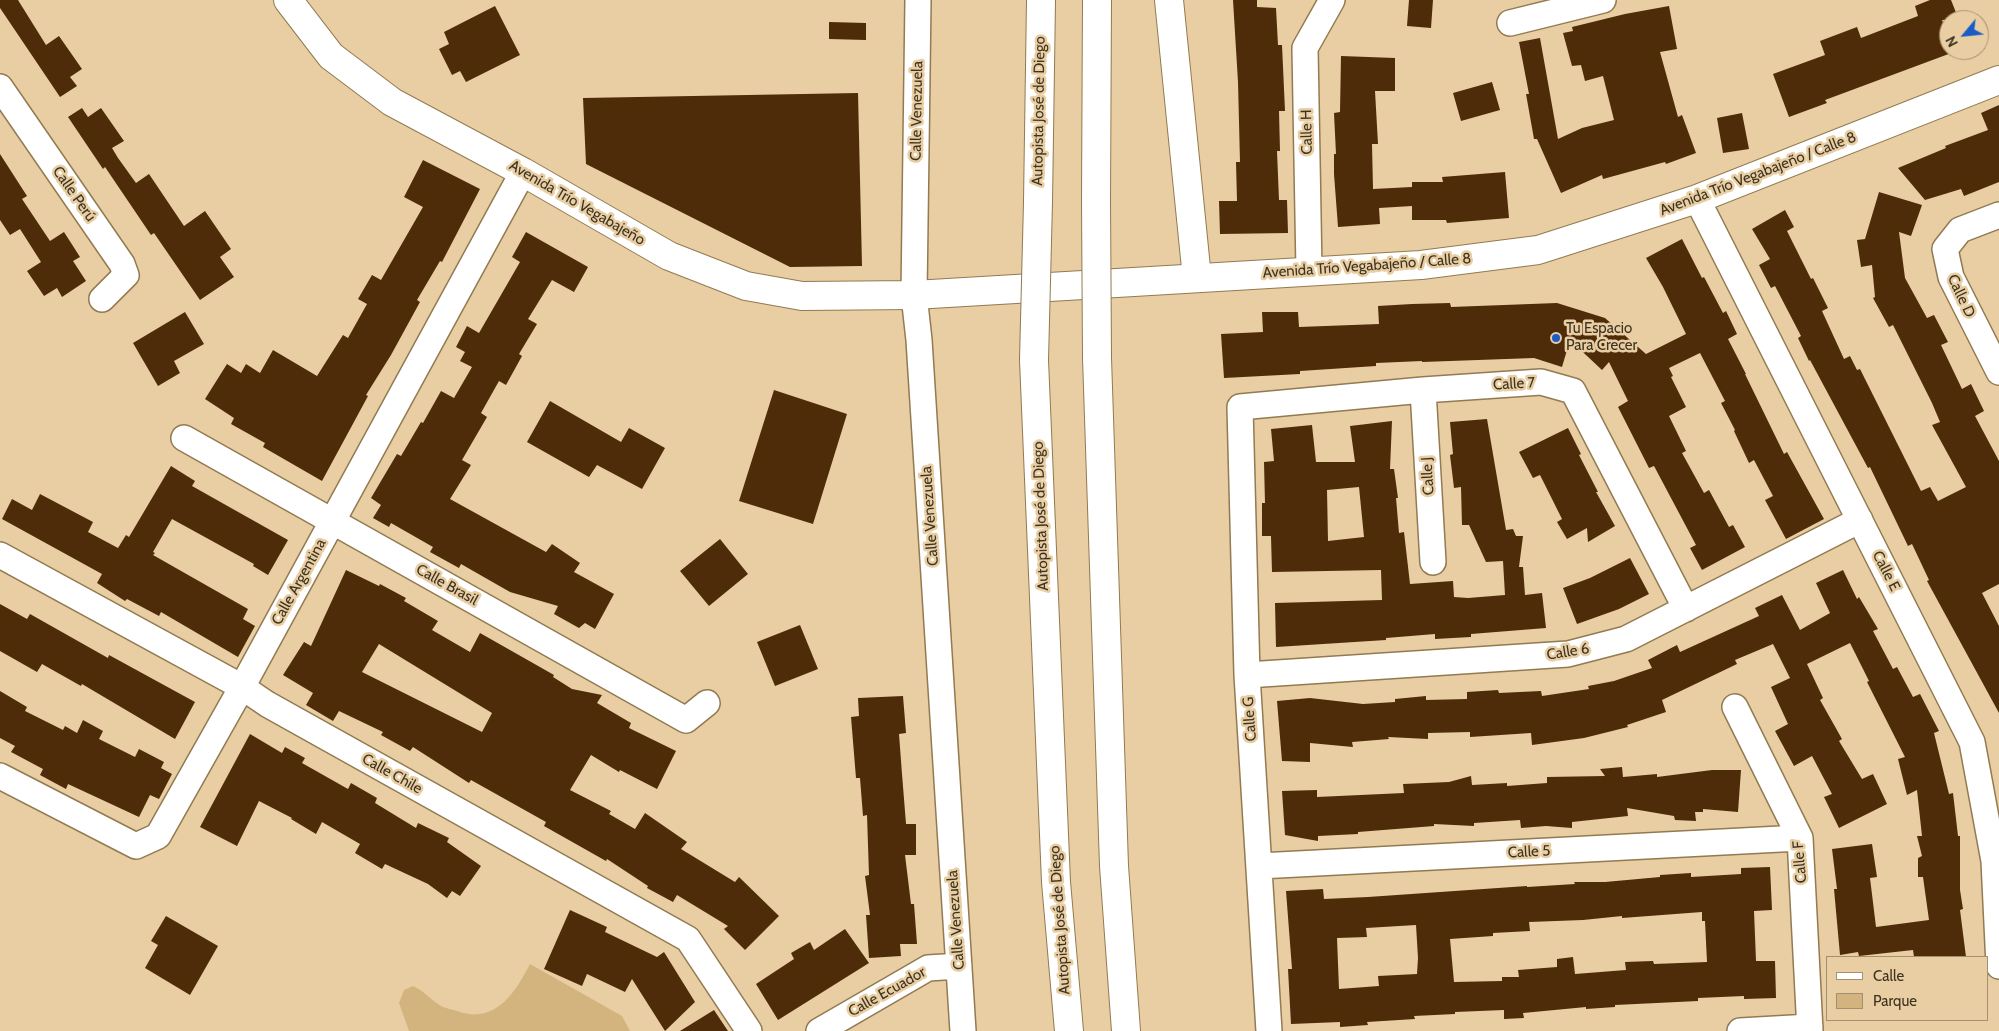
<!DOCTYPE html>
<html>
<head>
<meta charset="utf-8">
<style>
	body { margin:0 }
	#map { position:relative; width:1999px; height:1031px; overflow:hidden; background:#e8cea2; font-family:Cabin,sans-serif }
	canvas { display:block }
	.legend { position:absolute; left:1826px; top:956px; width:162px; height:65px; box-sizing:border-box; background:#e8cea2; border:1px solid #a4906f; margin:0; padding:6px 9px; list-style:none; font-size:15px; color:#3e3322 }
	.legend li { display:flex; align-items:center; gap:10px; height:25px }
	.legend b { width:25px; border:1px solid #a4906f }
	.north { position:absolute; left:1939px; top:10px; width:50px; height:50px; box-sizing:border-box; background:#e8cea2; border:1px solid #a4906f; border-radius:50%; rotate:242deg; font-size:14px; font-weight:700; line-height:20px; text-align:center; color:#3e3322 }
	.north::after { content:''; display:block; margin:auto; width:18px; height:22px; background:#1b5bc6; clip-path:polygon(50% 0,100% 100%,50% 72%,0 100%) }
</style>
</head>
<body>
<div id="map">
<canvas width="1999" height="1031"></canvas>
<ul class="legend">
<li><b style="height:6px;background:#fff"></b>Calle</li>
<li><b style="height:14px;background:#d4b47e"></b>Parque</li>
</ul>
<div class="north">N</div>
</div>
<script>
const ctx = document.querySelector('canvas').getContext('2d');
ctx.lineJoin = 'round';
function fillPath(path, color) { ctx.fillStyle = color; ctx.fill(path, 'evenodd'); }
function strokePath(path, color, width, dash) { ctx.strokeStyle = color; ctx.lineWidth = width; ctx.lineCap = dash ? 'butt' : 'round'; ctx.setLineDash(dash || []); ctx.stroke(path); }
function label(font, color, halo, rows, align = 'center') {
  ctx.font = font + ' Cabin,sans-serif'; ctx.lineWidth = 5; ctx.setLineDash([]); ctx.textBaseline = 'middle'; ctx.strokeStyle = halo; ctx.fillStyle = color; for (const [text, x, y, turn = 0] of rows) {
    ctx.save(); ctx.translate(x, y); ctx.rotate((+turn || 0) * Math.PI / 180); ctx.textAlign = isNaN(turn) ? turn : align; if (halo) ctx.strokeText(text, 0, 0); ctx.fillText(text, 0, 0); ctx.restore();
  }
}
fillPath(new Path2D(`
	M530 964 622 1016 630 1031H409L399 1003 404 990 413 986C424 991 429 998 438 1004 443 1008 451 1009 457 1011 495 1025 515 993 530 964Z`), '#d4b47e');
fillPath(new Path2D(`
	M0 0H18L46 45 59 36 82 69 70 77 77 86 60 97 0 8Z
	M1233 0H1257V7L1276 8 1278 45H1282L1285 111H1279L1280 151H1277L1279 200H1287L1288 233 1220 234 1219 201H1237L1236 162H1240L1238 82Z
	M1409 0H1433L1431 28 1407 26Z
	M1930 0H1951L1959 20H1942L1949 38V50H1954V52L1825 100 1827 103 1789 117 1773 74 1825 55 1820 41 1857 27 1861 38 1918 16 1915 6Z
	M495 6 520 55 466 82 460 71 452 75 439 49 449 44 444 32Z
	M1669 6 1677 49 1660 52 1678 117 1682 115 1696 153 1666 164 1665 162 1603 179 1602 175 1561 193 1537 139H1534L1526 94H1529L1519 42 1540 38 1558 139 1582 128 1614 120 1603 76 1585 81 1581 65 1572 66 1563 33 1573 31 1572 27 1625 14Z
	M829 22 866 23V40L829 39Z
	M1341 56 1395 58V91H1375L1378 144H1372L1373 189 1412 187V182H1443L1442 177 1505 172 1509 218 1447 223 1446 220H1412V206L1379 208 1380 224 1338 227 1334 174V154H1336L1334 113 1340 112Z
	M1492 82 1500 110 1461 121 1453 93Z
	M858 93 862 266 790 267 586 164 583 98Z
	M1999 105V182L1964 196 1961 189 1925 200 1898 168 1946 148 1945 146 1988 130 1981 113Z
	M82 108 88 117 101 108 124 141 112 148 118 158 136 183 149 174 184 226 205 211 231 249 220 257 234 277 200 300 154 233 151 235 105 167 103 169 68 117Z
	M1742 113 1749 149 1723 153 1717 118Z
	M0 154 27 196 22 199 50 241 64 232 80 257 73 261 86 281 62 297 57 288 44 296 27 271 41 262 20 229 10 235 0 220Z
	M423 160 480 189 442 262 440 261 417 300 420 302 391 355 366 395 368 396 322 481 263 447 265 443 231 424 234 418 205 399 227 364 241 373 246 364 260 373 273 350 317 376 343 335 348 338 367 304 358 299 372 275 381 280 423 207 404 197Z
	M1879 192 1922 205 1911 236 1899 232 1905 278 1927 318 1934 315 1948 342 1941 345 1962 389 1971 384 1984 411 1975 416 1999 461V584L1982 593 1999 626V713L1927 581 1929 580 1912 544 1908 546 1870 467 1868 468 1810 360 1809 361 1798 338 1801 336 1775 286 1771 288 1759 265 1770 259 1752 229 1785 210 1794 227 1787 231 1811 279 1813 278 1828 308 1822 311 1844 359 1850 356 1857 370 1860 369 1921 491 1930 487 1938 501 1966 487 1932 425 1940 422 1932 403 1893 325 1889 327 1873 298 1875 297 1872 265 1861 267 1857 240 1865 239Z
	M526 232 588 267 574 292 552 280 528 319 537 324 519 354 522 356 506 385 499 381 481 413 487 417 462 460 471 465 450 499 546 552 552 544 580 563 574 572 614 594 595 629 585 623 579 628 554 614 558 606 510 592 461 564 459 568 430 552 433 547 391 523 389 527 373 518 381 505 371 498 397 454 401 456 421 422 423 423 441 391 454 398 472 367 460 361 465 352 456 347 467 326 479 333 520 262 512 257Z
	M1682 239 1702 278 1704 277 1723 313 1726 311 1737 334 1728 339 1746 374H1745L1784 454 1787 452 1824 519 1786 539 1765 500 1773 496 1754 460 1749 463 1734 431 1735 430 1721 403 1725 401 1700 353 1669 368 1673 376 1671 377 1686 407 1669 416 1686 451 1682 453 1704 493 1709 490 1729 527 1733 525 1745 547 1702 570 1690 548 1696 545 1654 466 1649 468 1618 407 1628 401 1609 362 1602 370 1570 340 1562 367 1534 358 1422 362V361L1376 363V366L1300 371V374L1224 378 1221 334 1263 332 1262 312H1298L1299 327 1379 324 1378 306 1412 304 1450 303 1451 307 1557 303 1605 318 1646 354 1686 334 1663 287 1646 258Z
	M185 312 204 344 174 361 180 373 158 386 133 343Z
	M774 390 847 414 813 524 739 501Z
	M550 401 621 442 629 428 665 448 642 489 597 465 589 477 527 442Z
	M1487 419 1506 530 1513 529 1516 536H1523L1519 567H1523L1525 595 1542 593 1546 628 1471 634V637L1435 639V634L1386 638V640L1276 647 1275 603 1382 600 1381 570 1272 572 1271 536H1262V503H1265L1264 462 1274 461 1271 429 1312 425 1316 462H1355L1350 426 1392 421 1390 469H1394L1398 498H1396L1399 533 1404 532 1410 584 1453 581 1454 597 1468 598 1505 595 1503 561 1486 562 1469 525H1462L1461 487 1454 488 1450 455 1453 454 1450 422ZM1359 487 1364 537 1328 541 1327 490Z
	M1568 428 1581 454 1579 455 1598 492H1596L1615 526 1588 542 1587 528 1567 539 1557 522 1562 519 1540 475 1533 478 1519 452Z
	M171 466 195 481 192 486 288 540 268 575 253 566 254 564 172 519 153 552 155 553 153 555 248 609 243 619 255 626 238 657 161 612 159 616 127 599 125 601 97 583 102 574 2 519 12 499 32 510 40 494 93 522 88 532 118 548 126 535 129 537Z
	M720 539 748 574 709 606 680 571Z
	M1630 558 1649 594 1619 609 1577 624 1563 588 1590 578Z
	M346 570 379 586 380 584 406 598 404 601 438 621 432 630 470 652 480 633 554 675 553 677 572 689 602 695 597 703 631 723 629 728 676 751 657 789 620 770 619 772 591 755 570 790 611 811 609 814 635 829 645 813 687 842 681 849 735 882 739 877 779 916 745 950 724 929 728 926 677 895 673 902 647 888 648 886 607 859 606 861 544 826 546 822 471 780 469 783 413 747 410 751 381 735 383 732 339 711 333 721 306 705 313 693 283 675 304 642 311 646ZM379 644 492 713 482 732 362 672Z
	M1843 570 1857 599 1859 597 1878 629 1873 631 1893 669 1897 667 1913 697 1920 694 1939 731 1934 733 1949 794 1953 793 1958 836H1960V890L1963 909 1960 910 1966 957H1914L1913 950 1859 956 1858 952 1840 955 1834 889H1837L1832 849 1872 844 1877 877 1870 878 1876 927 1929 920 1923 877H1918V858L1922 856 1917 836H1922L1917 790 1907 795 1898 759 1905 757 1867 682 1869 681 1850 643 1807 664 1823 698 1820 700 1842 739 1839 741 1862 779 1873 774 1887 804 1839 828 1824 797 1832 794 1812 756 1794 766 1775 731 1788 724 1771 687 1790 678 1773 644 1735 660 1737 664 1662 700 1666 712 1627 725 1628 727 1584 738 1532 745 1531 733 1470 737V732L1428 733V739L1388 737 1389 739 1352 742 1353 747 1310 743V762L1282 761 1277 701 1310 698 1363 704 1395 702V699L1426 696V700L1467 699V692L1498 690 1499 693 1541 691 1542 696 1589 689 1588 686 1614 681 1652 668 1648 660 1677 645 1680 652 1759 616 1755 608 1782 595 1800 630 1830 613 1816 583Z
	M0 604 27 619 30 614 108 658 109 655 195 702 175 739 82 684 81 686 42 664 37 672 0 651Z
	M800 625 818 669 775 686 757 642Z
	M0 691 27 707 25 711 63 730 65 726 77 733 83 720 103 731 99 739 135 757 139 749 164 762 161 768 172 774 159 799 150 795 139 817 68 784 66 789 40 775 43 769 11 752 15 746 0 738Z
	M903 696 906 733 899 734 902 774 906 824H916V855H905L911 904H914L917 944H900L901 956 869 958 866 915H870L865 876 869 875 867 815 863 816 860 778H856L851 717 859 716 858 698Z
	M250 734 282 753 285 747 305 758 302 763 348 789 351 783 377 798 375 803 416 828 418 823 449 838 447 842 481 866 460 896 452 891 447 898 428 884 385 864 382 869 355 853 360 844 322 822 316 834 291 819 292 818 259 801 237 846 200 827Z
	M1622 767 1623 777 1657 774V777L1712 770H1741L1738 812 1703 809V812H1695L1696 821 1675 820 1674 816 1627 808 1628 816 1572 822V828L1546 826 1521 828 1520 820 1474 823V826L1434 824V826L1358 832V834L1318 836V841L1285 835 1282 791 1317 790V797L1404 793 1403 784 1449 782 1471 776 1472 785 1507 783V786L1547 783V777L1605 776 1600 769Z
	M1770 867 1772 910 1754 911 1756 961H1775L1776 998 1744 999V996L1698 998V1001L1615 1005V1007L1586 1009V1007L1523 1013 1524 1018 1504 1019V1010L1455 1012V1014L1414 1016 1415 1019 1367 1022 1368 1025 1340 1027V1022L1291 1024 1288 969H1292L1286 891 1323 889 1324 899 1368 897 1527 886V887L1575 884 1574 882H1605L1660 877V875L1691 873V877L1741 874V868ZM1702 912V921H1705L1707 962 1654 964 1653 961 1625 962 1626 970 1575 974 1573 957 1557 959V967L1518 970 1519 977H1502V981L1454 982 1450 939 1493 936V933L1530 931 1529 922 1583 920 1622 916V918ZM1416 925 1418 958 1417 974 1378 976 1379 986 1339 989 1337 938 1367 937 1366 928Z
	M570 910 607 927 605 932 657 957 664 952 695 1002 665 1031 632 979 625 992 587 974 582 986 544 969Z
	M166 916 218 946 190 995 145 968 158 945 151 941Z
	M845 929 869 963 778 1020 756 984 794 959 791 953 810 942 814 950Z
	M714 1010 728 1031H680Z`), '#4e2b09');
const street = new Path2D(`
	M918 0 914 295 919 340 963 1031
	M1510 23 1603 0
	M0 87 122 264 126 275 102 299
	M1697 199 1972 742 1994 861 1999 966
	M1999 215 1960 230 1945 249 1951 277 1999 372
	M1309 271 1305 48 1332 0
	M1423 390 1433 562
	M184 438 686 720 707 703
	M0 555 242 687 267 704 688 939 749 1031
	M1247 675 1568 654 1626 639 1860 520
	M1735 707 1800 838 1810 1031
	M0 776 136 846 158 836 242 687 523 172
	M1259 866 1800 838
	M819 1031 928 968 959 966
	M1269 1031 1247 675 1240 407 1423 390 1541 382 1573 391 1686 609
	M1740 1031 1810 1027`);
const secondary = new Path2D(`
	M288 0 331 56 392 102 523 172 669 256 746 286 802 296 914 295 1421 265 1538 250 1697 199 1999 80`);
const highway = new Path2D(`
	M1169 0 1197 278
	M1096 201 1097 0
	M1038 202 1041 0
	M1097 358 1114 866 1126 1031
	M1034 360 1056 882 1069 1031`);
strokePath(street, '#927a51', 28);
strokePath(secondary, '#927a51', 30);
strokePath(highway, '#927a51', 30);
strokePath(street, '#fff', 25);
strokePath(secondary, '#fff', 28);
strokePath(highway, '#fff', 28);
const highwayBridge = new Path2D(`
	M1096 201 1097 358
	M1034 360 1038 202`);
strokePath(highwayBridge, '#927a51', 30, []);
strokePath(highwayBridge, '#fff', 28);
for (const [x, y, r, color] of [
	[1556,338,5,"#1b5bc6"]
]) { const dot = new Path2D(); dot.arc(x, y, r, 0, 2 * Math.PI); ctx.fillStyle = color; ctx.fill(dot); strokePath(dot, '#e8cea2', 2); }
label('15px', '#3e3322', '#e8cea2', [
	["Calle Venezuela",917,111,-89],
	["Autopista José de Diego",1039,111,-89],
	["Calle H",1307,132,-91],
	["Avenida Trío Vegabajeño / Calle 8",1758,174,-21],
	["Calle Perú",74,194,55],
	["Avenida Trío Vegabajeño",577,203,30],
	["Avenida Trío Vegabajeño / Calle 8",1367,266,-4],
	["Calle D",1961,296,65],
	["Calle 7",1514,384,-3],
	["Calle J",1428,476,-93],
	["Calle Venezuela",930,516,-94],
	["Autopista José de Diego",1041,516,-92],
	["Calle E",1886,571,63],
	["Calle Argentina",299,582,-61],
	["Calle Brasil",447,585,29],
	["Calle 6",1568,652,-9],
	["Calle G",1250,719,-94],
	["Calle Chile",392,774,29],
	["Calle 5",1529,852,-3],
	["Calle F",1800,862,-95],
	["Calle Venezuela",956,920,-94],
	["Autopista José de Diego",1060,920,-94],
	["Calle Ecuador",887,992,-29]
]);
label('15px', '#3e3322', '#e8cea2', [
	["Tu Espacio",1566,329],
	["Para Crecer",1566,346]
], 'left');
</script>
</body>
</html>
